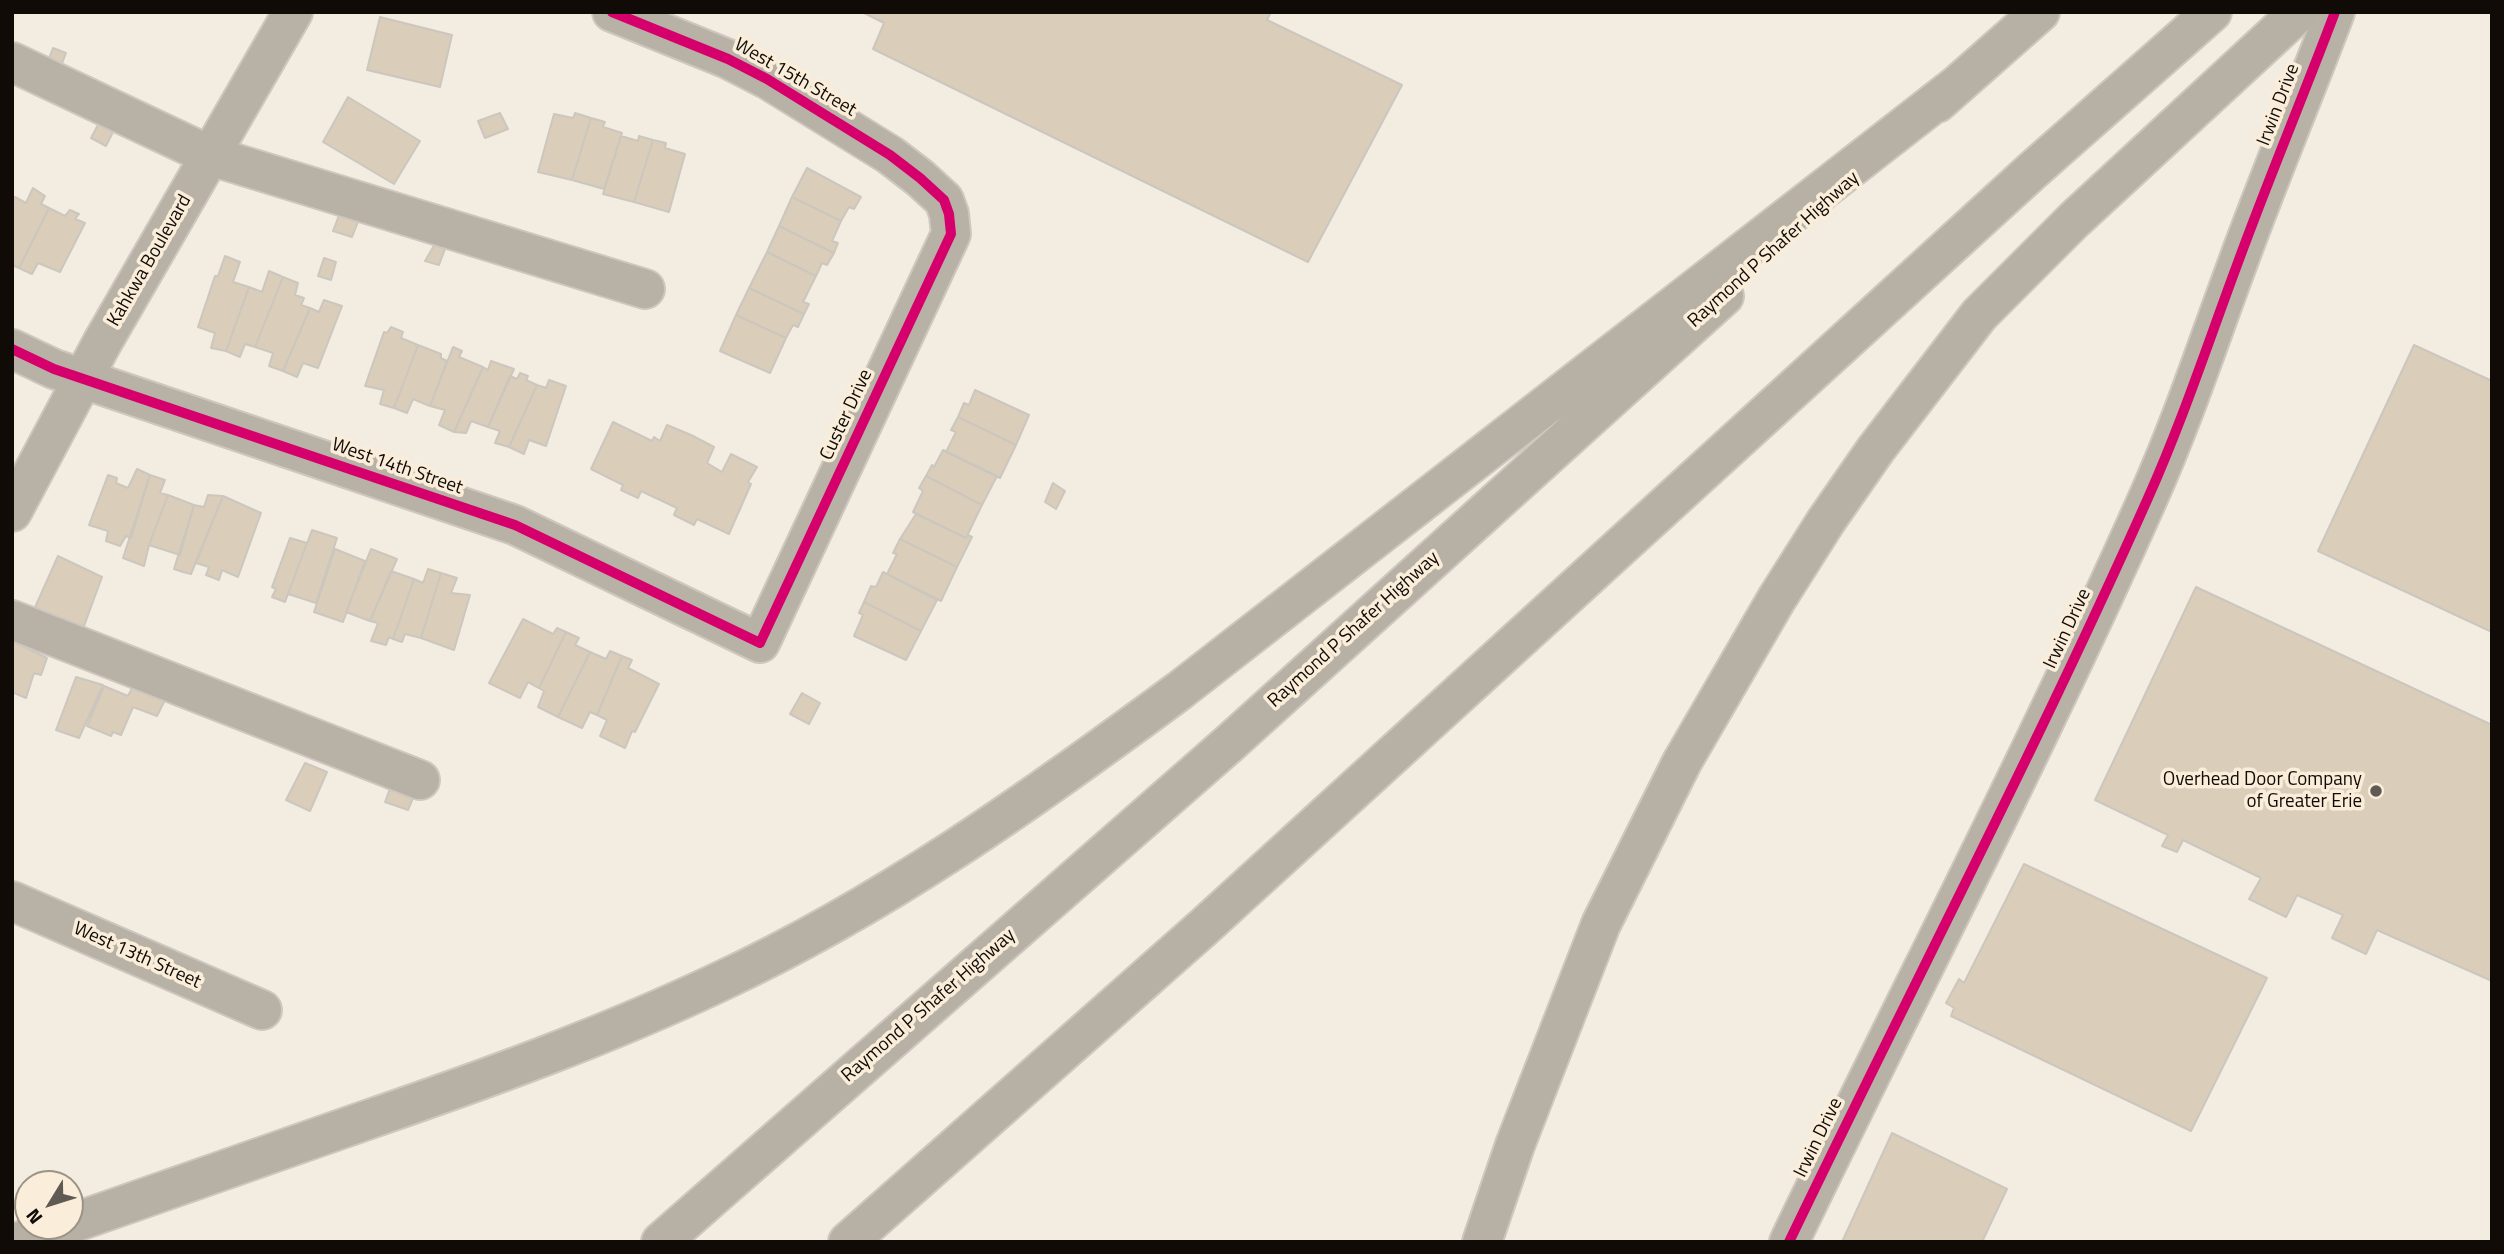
<!DOCTYPE html>
<html>
<head>
<meta charset="utf-8">
<style>
	body { margin:0 }
	#map { position:relative; width:2504px; height:1254px; overflow:hidden; background:#f3ece1; font-family:"Titillium Web",sans-serif }
	canvas { display:block }
	.frame { position:absolute; inset:0; border:14px solid #100b06; pointer-events:none }
	.north { position:absolute; left:14px; top:1170px; width:70px; height:70px; box-sizing:border-box; background:#faedda; border:2px solid #9c9385; border-radius:50%; rotate:232deg; font-size:19px; font-weight:700; line-height:28px; text-align:center; color:#100b06 }
	.north::after { content:''; display:block; margin:auto; width:24px; height:32px; background:#5f5a53; clip-path:polygon(50% 0,100% 100%,50% 72%,0 100%) }
</style>
</head>
<body>
<div id="map">
<canvas width="2504" height="1254"></canvas>
<div class="frame"></div>
<div class="north">N</div>
</div>
<script>
const ctx = document.querySelector('canvas').getContext('2d');
ctx.lineJoin = 'round';
function fillPath(path, color) { ctx.fillStyle = color; ctx.fill(path, 'evenodd'); }
function strokePath(path, color, width, dash) { ctx.strokeStyle = color; ctx.lineWidth = width; ctx.lineCap = dash ? 'butt' : 'round'; ctx.setLineDash(dash || []); ctx.stroke(path); }
function label(font, color, halo, rows, align = 'center') {
  ctx.font = font + ' "Titillium Web",sans-serif'; ctx.lineWidth = 7; ctx.setLineDash([]); ctx.textBaseline = 'middle'; ctx.strokeStyle = halo; ctx.fillStyle = color; for (const [text, x, y, turn = 0] of rows) {
    ctx.save(); ctx.translate(x, y); ctx.rotate((+turn || 0) * Math.PI / 180); ctx.textAlign = isNaN(turn) ? turn : align; if (halo) ctx.strokeText(text, 0, 0); ctx.fillText(text, 0, 0); ctx.restore();
  }
}
const building = new Path2D(`
	M862 12H1271L1267 20 1402 85 1308 262 873 49 884 23Z
	M380 17 452 35 440 87 367 70Z
	M53 48 66 53 61 66 48 61Z
	M348 97 420 141 394 184 323 142Z
	M500 113 508 129 485 138 478 121Z
	M575 113 591 118 572 180 538 172 554 114 573 118Z
	M591 118 605 122 603 127 622 133 604 189 572 180Z
	M100 121 115 128 106 146 91 138Z
	M621 136 638 141 639 136 653 140 634 202 603 194Z
	M653 140 666 143 665 148 685 154 669 212 634 202Z
	M807 168 861 197 854 209 849 207 841 221 792 197Z
	M33 188 45 196 41 204 49 208 19 268 12 265V202L15 197 26 203Z
	M792 197 841 221 832 241 838 243 834 253 779 226Z
	M343 205 362 212 352 237 333 231Z
	M49 208 65 216 70 210 79 214 75 219 85 223 60 272 38 263 32 274 19 268Z
	M779 226 834 253 827 265 822 263 816 276 767 252Z
	M435 244 445 249 439 265 425 261Z
	M767 252 816 276 803 302 809 304 804 314 749 288Z
	M225 256 240 262 233 282 249 287 226 351 211 348 215 333 198 327 215 276H218Z
	M324 258 336 262 331 280 318 276Z
	M269 271 283 277 255 347 245 344 240 357 226 351 249 287 262 292Z
	M283 277 298 283 295 295 304 298 301 305 310 308 283 371 269 366 273 353 255 347Z
	M749 288 804 314 798 327 793 325 786 338 736 315Z
	M324 300 342 306 318 368 303 363 297 377 283 371 310 308 319 312Z
	M736 315 786 338 770 373 720 351Z
	M391 327 403 332 401 338 418 345 394 408 380 404 384 390 365 386 384 332 387 333Z
	M418 345 441 354V358L447 361 430 406 413 399 407 413 394 408Z
	M2414 345 2492 381V632L2318 551Z
	M453 347 462 351 459 357 483 367 454 432 439 425 445 410 430 406Z
	M491 361 514 369 488 427 471 421 466 433 454 432 483 367 488 370Z
	M520 373 528 376 526 380 537 385 509 447 495 443 500 431 488 427 510 376 517 379Z
	M549 380 566 386 546 446 529 440 524 454 509 447 537 385 546 388Z
	M975 390 1029 415 1016 445 958 417 964 403 969 405Z
	M958 417 1016 445 1000 478 946 452 956 432 951 430Z
	M613 422 652 441 654 437 660 441 667 425 691 435 714 447 707 463 722 472 731 454 757 467 748 482 751 484 729 534 697 519 694 525 674 515 677 508 641 491 638 498 621 490 623 485 591 469Z
	M943 450 997 476 982 505 926 476 932 465 934 467Z
	M137 469 150 475 131 538 126 536 120 546 106 541 108 531 89 525 108 475 117 478 116 483 128 488Z
	M150 475 165 480 160 493 168 495 149 545 144 566 123 558Z
	M926 476 982 505 966 538 913 512 923 491 919 488Z
	M1053 483 1065 491 1056 509 1045 502Z
	M168 495 194 505 180 555 149 545Z
	M208 495 223 496 191 574 183 572 174 569 194 505 204 507Z
	M223 496 261 513 238 577 222 570 219 580 206 575 209 567 196 563Z
	M916 514 966 538 968 535 972 537 957 567 900 539Z
	M312 530 337 538 316 603 288 594Z
	M290 538 307 543 285 602 272 597 276 589 272 587Z
	M900 539 957 567 941 601 887 574 897 554 893 553Z
	M335 549 365 561 343 622 314 612Z
	M371 549 397 559 370 621 346 612Z
	M58 556 102 577 80 637 32 614Z
	M428 569 441 573 421 638 405 634 402 642 393 639 414 579 423 583Z
	M391 571 414 579 393 639 389 637 386 645 371 641 378 623 370 621Z
	M883 572 937 600 921 631 864 602 871 586 876 587Z
	M441 573 457 578 451 593 470 595 454 650 421 638Z
	M2196 587 2492 725V981L2377 930 2366 954 2332 938 2343 915 2297 895 2286 917 2249 899 2261 878 2183 840 2177 852 2162 846 2168 835 2095 800Z
	M864 602 921 631 906 660 854 636 863 615 859 613Z
	M523 619 553 634 557 628 566 632 539 688 528 682 520 698 489 683Z
	M566 632 579 638 575 645 590 652 558 717 538 707 544 691 539 688Z
	M12 641 47 658 41 675 34 673 26 698 12 692Z
	M610 651 622 656 597 715 590 712 582 728 558 717 590 652 606 659Z
	M622 656 632 660 628 668 659 684 635 732 632 731 625 748 600 736 607 720 597 715Z
	M76 677 103 685 79 738 56 730Z
	M136 680 167 696 157 716 133 707 121 735 113 732 111 736 87 726 104 686 128 696Z
	M802 693 820 703 809 724 790 714Z
	M305 763 327 772 310 811 286 800Z
	M392 783 415 793 408 810 385 802Z
	M2024 864 2267 978 2191 1131 1951 1016 1954 1008 1946 1003 1959 979 1964 983Z
	M1892 1133 2007 1189 1982 1242H1842Z`);
fillPath(building, '#dacdba');
strokePath(building, '#ccc7be', 2);
const minor = new Path2D(`
	M12 62 211 156 645 289
	M12 349 54 369 515 525 760 643 951 234 949 214 944 200 920 178 890 155 767 79 728 59 612 12
	M12 512 102 343 293 12
	M12 620 420 780
	M12 901 262 1010
	M1789 1242C1908 994 2036 750 2148 498 2182 422 2208 343 2237 265 2268 180 2303 97 2335 12`);
const highway = new Path2D(`
	M1937 103 2040 12
	M70 1224C168 1190 266 1155 364 1121 483 1080 603 1037 717 983 883 906 1033 799 1179 691L1956 86
	M18 1242 63 1226
	M661 1242 1231 742 1724 296
	M848 1242 1205 926 2032 171 2212 12
	M1482 1242 1515 1145 1601 924 1682 762 1776 600 1826 521 1876 449 1979 315 2074 220 2299 12`);
strokePath(minor, '#cdc7c0', 42);
strokePath(highway, '#cdc7c0', 42);
strokePath(minor, '#b8b1a6', 38);
strokePath(highway, '#b7b0a5', 38);
strokePath(new Path2D(`
	M12 349 54 369 515 525 760 643 951 234 949 214 944 200 920 178 890 155 767 79 728 59 612 12
	M1789 1242C1908 994 2036 750 2148 498 2182 422 2208 343 2237 265 2268 180 2303 97 2335 12`), '#d6006c', 10);
for (const [x, y, r, color] of [
	[2376,791,7,"#5f5a53"]
]) { const dot = new Path2D(); dot.arc(x, y, r, 0, 2 * Math.PI); ctx.fillStyle = color; ctx.fill(dot); strokePath(dot, '#faedda', 2.5); }
label('19px', '#100b06', '#faedda', [
	["West 15th Street",795,78,30],
	["Irwin Drive",2279,105,-69],
	["Raymond P Shafer Highway",1774,250,-42],
	["Kahkwa Boulevard",150,261,-60],
	["Custer Drive",847,415,-65],
	["West 14th Street",397,467,19],
	["Irwin Drive",2068,629,-65],
	["Raymond P Shafer Highway",1354,630,-42],
	["West 13th Street",137,956,24],
	["Raymond P Shafer Highway",929,1006,-41],
	["Irwin Drive",1819,1138,-64]
]);
label('19px', '#100b06', '#faedda', [
	["Overhead Door Company",2362,780],
	["of Greater Erie",2362,802]
], 'right');
</script>
</body>
</html>
